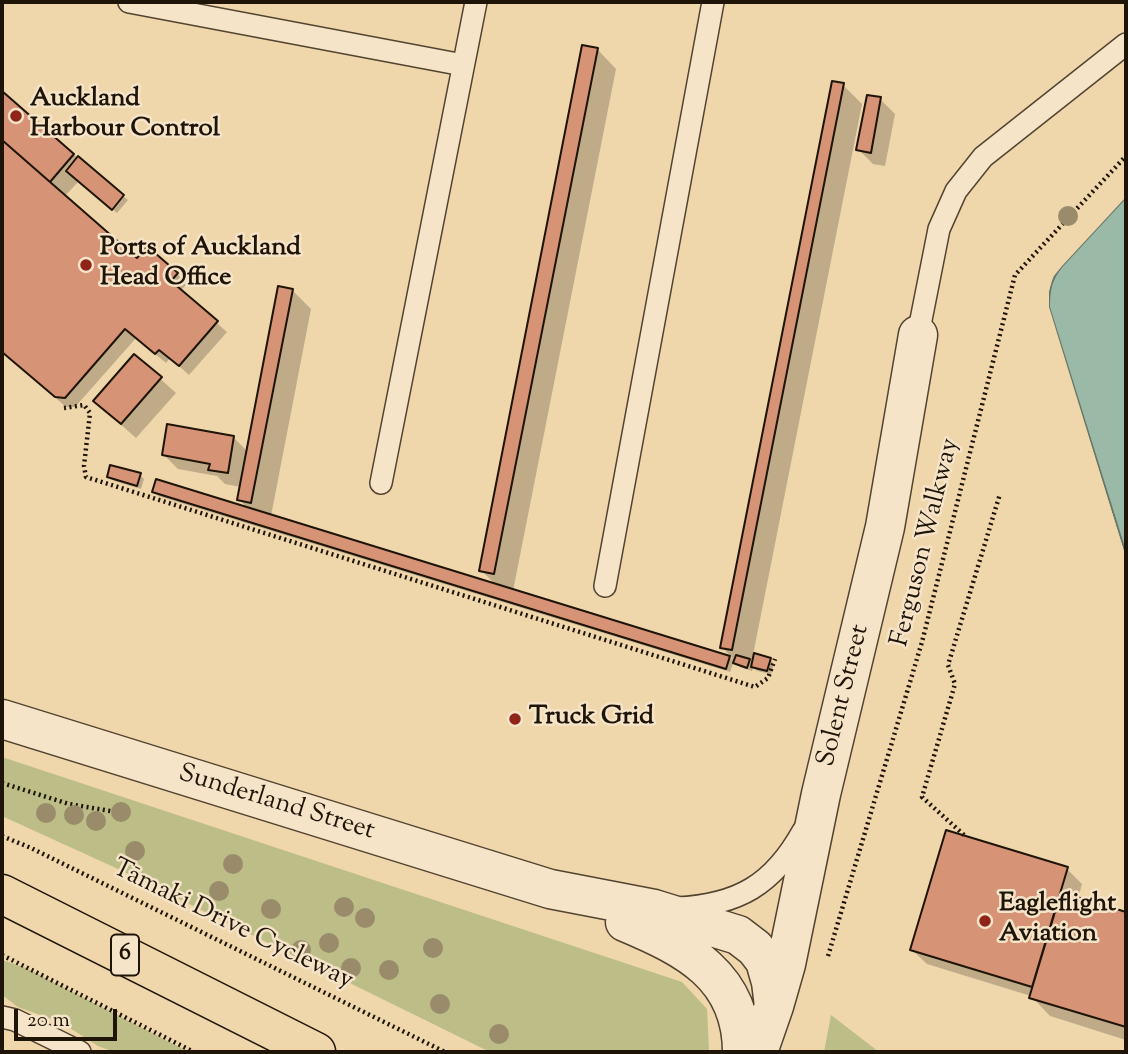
<!DOCTYPE html>
<html>
<head>
<meta charset="utf-8">
<style>
	body { margin:0 }
	#map { position:relative; width:1128px; height:1054px; overflow:hidden; background:#efd6ab; font-family:"Sorts Mill Goudy",serif }
	canvas { display:block }
	.frame { position:absolute; inset:0; border:4px solid #1e1408; pointer-events:none }
	.scale { position:absolute; left:14px; top:1009px; width:103px; height:32px; box-sizing:border-box; border:4px solid #1e1408; border-top:0; padding-left:9px; font-size:21px; line-height:24px; white-space:nowrap; color:#1e1408; -webkit-text-stroke:5px #f5e4c8; paint-order:stroke }
</style>
</head>
<body>
<div id="map">
<canvas width="1128" height="1054"></canvas>
<div class="frame"></div>
<div class="scale">20 m</div>
</div>
<script>
const ctx = document.querySelector('canvas').getContext('2d');
ctx.lineJoin = 'round';
function fillPath(path, color) { ctx.fillStyle = color; ctx.fill(path, 'evenodd'); }
function strokePath(path, color, width, dash) { ctx.strokeStyle = color; ctx.lineWidth = width; ctx.lineCap = dash ? 'butt' : 'round'; ctx.setLineDash(dash || []); ctx.stroke(path); }
function label(font, color, halo, rows, align = 'center') {
  ctx.font = font + ' "Sorts Mill Goudy",serif'; ctx.lineWidth = 5; ctx.setLineDash([]); ctx.textBaseline = 'middle'; ctx.strokeStyle = halo; ctx.fillStyle = color; for (const [text, x, y, turn = 0] of rows) {
    ctx.save(); ctx.translate(x, y); ctx.rotate((+turn || 0) * Math.PI / 180); ctx.textAlign = isNaN(turn) ? turn : align; if (halo) ctx.strokeText(text, 0, 0); ctx.fillText(text, 0, 0); ctx.restore();
  }
}
fillPath(new Path2D(`
	M2 757 682 982 707 1009 709 1052H490L118 869 2 816Z
	M2 960 26 968 189 1052H114L98 1046 62 1023 18 1007 2 995Z
	M831 1015 879 1052H824Z`), '#bcbd87');
const water = new Path2D(`
	M1126 197V554L1049 307C1049 290 1051 279 1062 266Z`);
fillPath(water, '#9ab9a6');
strokePath(water, '#687767', 2);
fillPath(new Path2D(`
	M1126 193V197L1062 266 1053 277 1049 291V307L1126 558 1123 555 1046 308V291L1050 275 1059 263Z`), '#efd6ab');
fillPath(new Path2D(`
	M597 49 616 69 513 591 733 659 722 647 843 85 862 104 753 655 770 659 774 664 771 674 757 671 753 667 752 671 740 667 734 661 730 672 158 496 154 491 249 510 239 499 241 487 225 484 217 476 178 469 163 454 234 438 248 452 292 290 311 309 271 516 497 586 481 570Z
	M2 94 128 200 117 213 79 181 64 197 137 260 177 274 187 284 180 291 227 332 189 375 170 358 166 363 136 338 75 407H66L2 351Z
	M880 99 895 114 885 166 873 164 858 149Z
	M135 356 176 393 136 438 110 415Z
	M140 475 144 479 141 489 114 481 109 476Z
	M1067 869 1082 884 1078 899 1126 913V1040L1050 1016 1031 996 927 964 912 950Z`), '#0003');
const building = new Path2D(`
	M582 45 598 48 494 574 479 571Z
	M832 81 844 83 732 650 720 648Z
	M2 91 74 154 50 182 2 140Z
	M867 95 881 97 871 153 856 150Z
	M2 140 137 258 147 246 178 273 171 281 218 321 179 366 159 350 155 354 125 329 65 398 55 397 2 352Z
	M78 156 124 195 112 210 66 171Z
	M278 286 293 289 251 503 237 500Z
	M134 354 162 377 121 424 93 401Z
	M167 424 234 436 228 473 208 470 210 464 162 455Z
	M110 465 141 473 137 486 107 477Z
	M156 479 730 656 726 669 152 492Z
	M754 653 771 658 767 671 751 667Z
	M736 655 750 659 747 668 733 663Z
	M946 830 1068 867 1032 987 910 950Z
	M1061 892 1126 912V1027L1029 998Z`);
fillPath(building, '#d69375');
strokePath(building, '#1e1408', 2);
const lane = new Path2D(`
	M129 2 463 65
	M918 335 939 229 956 191 983 157 1126 44
	M381 483 476 2
	M605 586 713 2
	M677 908C738 905 773 885 803 831
	M2 1017 15 1020 80 1052`);
const street = new Path2D(`
	M2 719 550 889 654 909 738 935 755 948 765 961 771 982 774 1006
	M625 922C687 948 742 976 742 1052
	M758 1052 774 1006 786 964 821 794 885 527 918 335`);
const primary = new Path2D(`
	M2 894 316 1052`);
strokePath(lane, '#524431', 24);
strokePath(street, '#524431', 41);
strokePath(primary, '#1e1408', 41);
strokePath(new Path2D(`
	M64 408 84 405 90 413 84 466 86 477 755 687 768 678 775 659
	M2 783 69 804 116 812
	M964 835 922 797 955 684 948 665 1000 494
	M2 836 31 848 445 1052
	M2 955 194 1052
	M828 956 922 642 1015 275 1126 156`), '#1e1408', 4.5, [2, 3.5]);
strokePath(lane, '#f5e4c8', 21);
strokePath(street, '#f5e4c8', 38);
strokePath(primary, '#efd6ab', 38);
ctx.fillStyle = '#9a8c6a';
for (const [x, y] of [
	[1068,216],
	[121,812],
	[46,813],
	[74,815],
	[96,821],
	[135,851],
	[233,864],
	[219,891],
	[344,907],
	[271,909],
	[365,918],
	[329,943],
	[433,948],
	[301,950],
	[351,968],
	[389,970],
	[440,1004],
	[499,1034]
]) { ctx.beginPath(); ctx.arc(x, y, 10, 0, 2 * Math.PI); ctx.fill(); }
for (const [x, y, r, color] of [
	[16,116,7,"#8f2418"],
	[86,265,7,"#8f2418"],
	[515,719,7,"#8f2418"],
	[985,921,7,"#8f2418"]
]) { const dot = new Path2D(); dot.arc(x, y, r, 0, 2 * Math.PI); ctx.fillStyle = color; ctx.fill(dot); strokePath(dot, '#f5e4c8', 2.5); }
for (const [x, y, w] of [
	[125,955,28]
]) { const box = new Path2D(); box.roundRect(x - w / 2, y - 20.5, w, 41, 5); ctx.fillStyle = '#f5e4c8'; ctx.fill(box); strokePath(box, '#1e1408', 2); }
label('bold 24px', '#1e1408', null, [
	["6",125,955]
]);
label('bold 26px', '#1e1408', '#f5e4c8', [
	["Auckland",30,101],
	["Harbour Control",30,131],
	["Ports of Auckland",100,250],
	["Head Office",100,280],
	["Truck Grid",529,719],
	["Eagleflight",999,906],
	["Aviation",999,936]
], 'left');
label('26px', '#1e1408', '#f5e4c8', [
	["Ferguson Walkway",927,543,-76],
	["Solent Street",845,696,-76],
	["Sunderland Street",276,804,17],
	["Tāmaki Drive Cycleway",232,926,26]
]);
</script>
</body>
</html>
